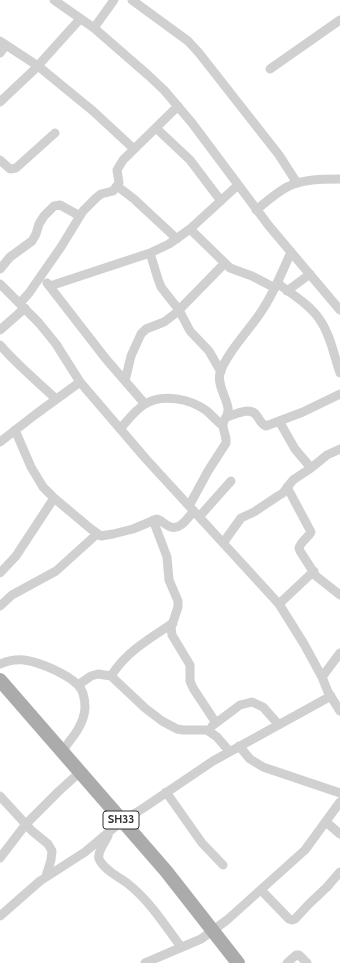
<!DOCTYPE html>
<html>
<head>
<meta charset="utf-8">
<style>
	body { margin:0 }
	canvas { display:block; background:#fff }
</style>
</head>
<body>
<canvas width="340" height="963"></canvas>
<script>
const ctx = document.querySelector('canvas').getContext('2d');
ctx.lineJoin = 'round';
function strokePath(path, color, width, dash) { ctx.strokeStyle = color; ctx.lineWidth = width; ctx.lineCap = dash ? 'butt' : 'round'; ctx.setLineDash(dash || []); ctx.stroke(path); }
function label(font, color, halo, rows, align = 'center') {
  ctx.font = font + ' Cabin,sans-serif'; ctx.lineWidth = 4; ctx.setLineDash([]); ctx.textBaseline = 'middle'; ctx.strokeStyle = halo; ctx.fillStyle = color; for (const [text, x, y, turn = 0] of rows) {
    ctx.save(); ctx.translate(x, y); ctx.rotate((+turn || 0) * Math.PI / 180); ctx.textAlign = isNaN(turn) ? turn : align; if (halo) ctx.strokeText(text, 0, 0); ctx.fillText(text, 0, 0); ctx.restore();
  }
}
strokePath(new Path2D(`
	M54 0 94 28 148 75 164 90 192 123 269 226 340 310
	M132 0 188 41 199 53 279 155 297 183
	M94 28 114 0
	M0 41 38 66 93 111 134 149
	M0 53 6 45
	M270 69 340 20
	M0 102 35 69 80 19
	M156 128 190 160 221 201
	M0 160 10 169 16 168 55 133
	M117 186 134 199 177 239
	M256 210C266 202 276 193 287 187 302 179 323 179 340 179
	M190 229 230 268 252 276 275 288
	M150 253 158 279 161 287 179 310 190 331 209 351 221 372
	M0 269 10 257 32 241 36 234 39 224 44 216 54 206 60 205 80 216
	M47 283 106 359 145 404
	M277 283C291 293 311 306 320 320 331 336 334 356 340 373
	M0 284 39 323 56 344 80 382 146 459 279 604 304 644 322 677 328 692 340 711
	M50 286 150 253 169 244 190 229 238 185
	M287 291 310 274
	M20 303 29 293 61 247 83 211 96 198 101 194 113 191 119 183 117 170 123 160 178 106
	M0 330 25 308
	M0 345C17 365 37 381 56 399
	M125 381 131 356 141 334 146 329 164 322 176 313 224 264
	M227 417C236 414 251 406 257 416 260 420 261 424 266 426L303 412 340 394
	M279 421 295 449 311 468
	M120 429C128 420 135 410 145 404 162 393 191 399 207 411 212 416 217 421 223 426
	M15 430 31 467 43 487 54 498 91 529 101 536 113 534 133 529 157 519C163 521 166 526 171 527 181 530 188 517 194 511
	M0 442 36 414 80 382
	M287 487 311 532C308 538 301 541 299 548L300 551 316 576 340 595
	M189 506 208 471 226 443C227 436 223 432 223 425 223 419 229 416 228 408 226 396 217 385 220 373 226 354 250 329 261 312 274 293 282 272 291 252
	M199 517 231 481
	M153 520 167 557 169 580 178 601V607L171 628 172 635 190 665V681L193 688 216 723
	M223 543 241 518 254 512 278 496 283 493 293 480 311 468 327 455 340 449
	M0 573 16 556 54 498
	M279 604 314 571
	M0 606 12 595 56 571 97 534
	M0 664C7 661 16 659 24 660 40 662 67 674 78 685 83 690 85 700 85 708 84 725 72 738 62 751
	M111 676C127 651 149 639 173 623
	M322 677 340 653
	M78 685 91 676 98 674 111 676 145 708 162 721 177 729 183 730H207L217 737 229 751
	M212 726 240 705 252 702 263 707 279 725
	M239 746 250 759 263 767 340 793
	M166 792 202 843 223 865
	M0 796 32 831 48 844 52 851 51 860 46 876
	M326 822 340 834
	M108 836C105 842 97 852 99 859 104 870 119 877 127 883 149 900 165 925 181 947
	M0 858 26 824 59 791 80 772
	M261 890 289 919 292 920 295 919 309 904 327 887 340 872
	M0 916 40 881 85 852 122 821 142 809 213 761 331 696
	M145 963 201 939 227 920 305 850 340 802
	M287 963 296 955H299L307 963`), '#d0d0d0', 9);
strokePath(new Path2D(`
	M0 680 166 871 238 963`), '#ababab', 14);
for (const [x, y, w] of [
	[121,820,36]
]) { const box = new Path2D(); box.roundRect(x - w / 2, y - 9, w, 18, 3); ctx.fillStyle = '#fff'; ctx.fill(box); strokePath(box, '#333', 1); }
label('bold 11px', '#333', null, [
	["SH33",121,820]
]);
</script>
</body>
</html>
